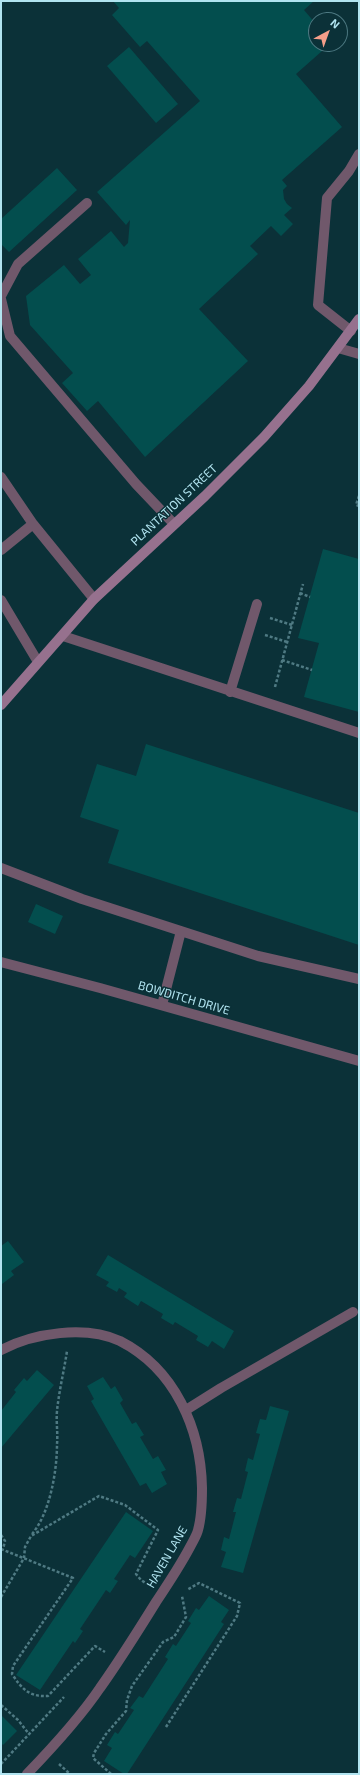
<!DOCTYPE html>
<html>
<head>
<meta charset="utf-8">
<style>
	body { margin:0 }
	#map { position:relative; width:360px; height:1775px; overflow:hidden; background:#0b3138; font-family:"Exo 2",sans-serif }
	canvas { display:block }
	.frame { position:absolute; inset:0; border:2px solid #b1e4f0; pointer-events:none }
	.north { position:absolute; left:308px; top:12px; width:40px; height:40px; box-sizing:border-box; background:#0b3138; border:1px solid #4d7982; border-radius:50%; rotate:41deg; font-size:11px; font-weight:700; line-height:16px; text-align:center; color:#b1e4f0 }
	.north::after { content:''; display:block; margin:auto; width:14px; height:18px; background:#f49e89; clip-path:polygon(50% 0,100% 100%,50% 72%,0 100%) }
</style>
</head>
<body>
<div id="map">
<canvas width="360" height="1775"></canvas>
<div class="frame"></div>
<div class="north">N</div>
</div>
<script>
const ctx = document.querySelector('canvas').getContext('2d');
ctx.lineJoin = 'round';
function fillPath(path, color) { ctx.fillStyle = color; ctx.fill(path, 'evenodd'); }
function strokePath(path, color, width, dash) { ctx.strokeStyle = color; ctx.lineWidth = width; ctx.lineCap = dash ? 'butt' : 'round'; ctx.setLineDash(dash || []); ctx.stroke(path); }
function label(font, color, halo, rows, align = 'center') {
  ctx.font = font + ' "Exo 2",sans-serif'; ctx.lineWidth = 3; ctx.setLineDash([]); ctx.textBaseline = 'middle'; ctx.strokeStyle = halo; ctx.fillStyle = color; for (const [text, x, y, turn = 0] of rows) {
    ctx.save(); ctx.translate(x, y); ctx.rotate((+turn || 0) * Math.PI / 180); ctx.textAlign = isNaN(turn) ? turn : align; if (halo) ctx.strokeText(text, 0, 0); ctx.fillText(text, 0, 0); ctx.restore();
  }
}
fillPath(new Path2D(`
	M113 1H314L304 10 316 24V44H330L296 74 342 127 282 180 287 186 283 190 284 199 287 204 292 208 284 215 293 224 281 236 271 226 250 246 258 254 199 309 248 361 145 457 98 401 87 411 62 383 73 373 30 325 26 296 64 265 80 284 91 275 78 259 111 231 124 247 128 243 130 220 126 225 97 192 200 101 147 41 140 47 112 15 119 8Z
	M129 47 178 104 156 123 107 66Z
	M57 168 77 190 9 252 1 244V219Z
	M323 549 359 559V712L304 697 319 643 298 638Z
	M146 744 359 813V945L108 863 119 830 80 817 97 764 136 776Z
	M36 904 63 916 55 934 28 922Z
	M8 1241 24 1262 11 1271 14 1275 2 1284 1 1246Z
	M108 1255 234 1331 224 1349 212 1341 208 1347 196 1340 198 1336 175 1322 173 1325 161 1318 163 1314 141 1301 138 1306 124 1297 127 1293 119 1288 117 1292 106 1286 109 1282 96 1275Z
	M37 1370 54 1385 1 1448V1411L16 1392 14 1390 24 1378 27 1381Z
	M103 1377 111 1389 115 1386 123 1400 120 1403 132 1424 136 1422 144 1435 140 1437 153 1459 158 1456 166 1470 161 1472 167 1484 152 1493 146 1483 140 1486 91 1401 94 1399 87 1386Z
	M270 1406 289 1411 243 1573 221 1567 226 1552 221 1550 224 1537 229 1539 236 1512H233L237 1498 241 1499 248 1472 245 1471 248 1458 253 1460 260 1434 256 1433 260 1419 266 1420Z
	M126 1512 153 1531 135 1558 130 1555 114 1579 118 1581 110 1593 106 1590 80 1629 83 1631 75 1643 73 1641 40 1690 16 1675Z
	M209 1596 229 1610 221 1622 224 1624 127 1774H124L104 1761 112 1748 107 1745 115 1732 118 1734 134 1710 130 1708 139 1696 143 1698 168 1659 165 1657 173 1644 176 1646 191 1623 188 1621 196 1608 199 1610Z
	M1 1715 17 1731 3 1745 1 1743Z`), '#034e4e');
strokePath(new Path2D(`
	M359 496 356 505 359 506
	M300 593 310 597
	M270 618 292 625
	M265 635 287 642
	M282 660 312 670
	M275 687 303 584
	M32 1534C50 1513 57 1471 57 1444 58 1433 56 1422 57 1411 59 1391 64 1371 67 1351
	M1 1535 5 1541 3 1549
	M1 1549 73 1578 13 1666 12 1674C22 1689 29 1697 48 1696L95 1646 105 1652
	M1 1597 24 1558 25 1547 31 1536 99 1496 125 1505 158 1530 136 1574 141 1580 147 1584
	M1 1705 18 1720 29 1734
	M166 1727 237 1616 240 1603 199 1583 187 1590
	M1 1764 64 1697
	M59 1764 70 1774
	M111 1774 93 1758 94 1753 106 1734 126 1711 127 1700 132 1686 163 1642 174 1637 186 1617 182 1596`), '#4f7a83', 2.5, [3, 2]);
strokePath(new Path2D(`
	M1 296 18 264 87 203
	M1 299 10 336 136 484 174 524
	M351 331 318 305 327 198 349 171 359 154
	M338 348 359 354
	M1 477 33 524
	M1 550 33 524 94 599
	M1 600 38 662
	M63 636 359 733
	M230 692 257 604
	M1 868 82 899 258 956 359 979
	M162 1005 181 931
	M186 1410 221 1388 353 1312`), '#70586b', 10);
strokePath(new Path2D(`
	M1 962 100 988 359 1061
	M1 1350C34 1333 85 1325 120 1341 175 1369 201 1429 202 1488 202 1501 202 1516 198 1530 197 1535 193 1541 190 1547 180 1566 168 1584 156 1602 138 1631 120 1660 100 1688 79 1719 53 1747 27 1774`), '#70586b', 10);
strokePath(new Path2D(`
	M1 705 94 599 205 496 264 437 309 386 359 319`), '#96718e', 10);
label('12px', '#b1e4f0', '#0b3138', [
	["PLANTATION STREET",174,505,-43],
	["BOWDITCH DRIVE",184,998,16],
	["HAVEN LANE",167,1557,-60]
]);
</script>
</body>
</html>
